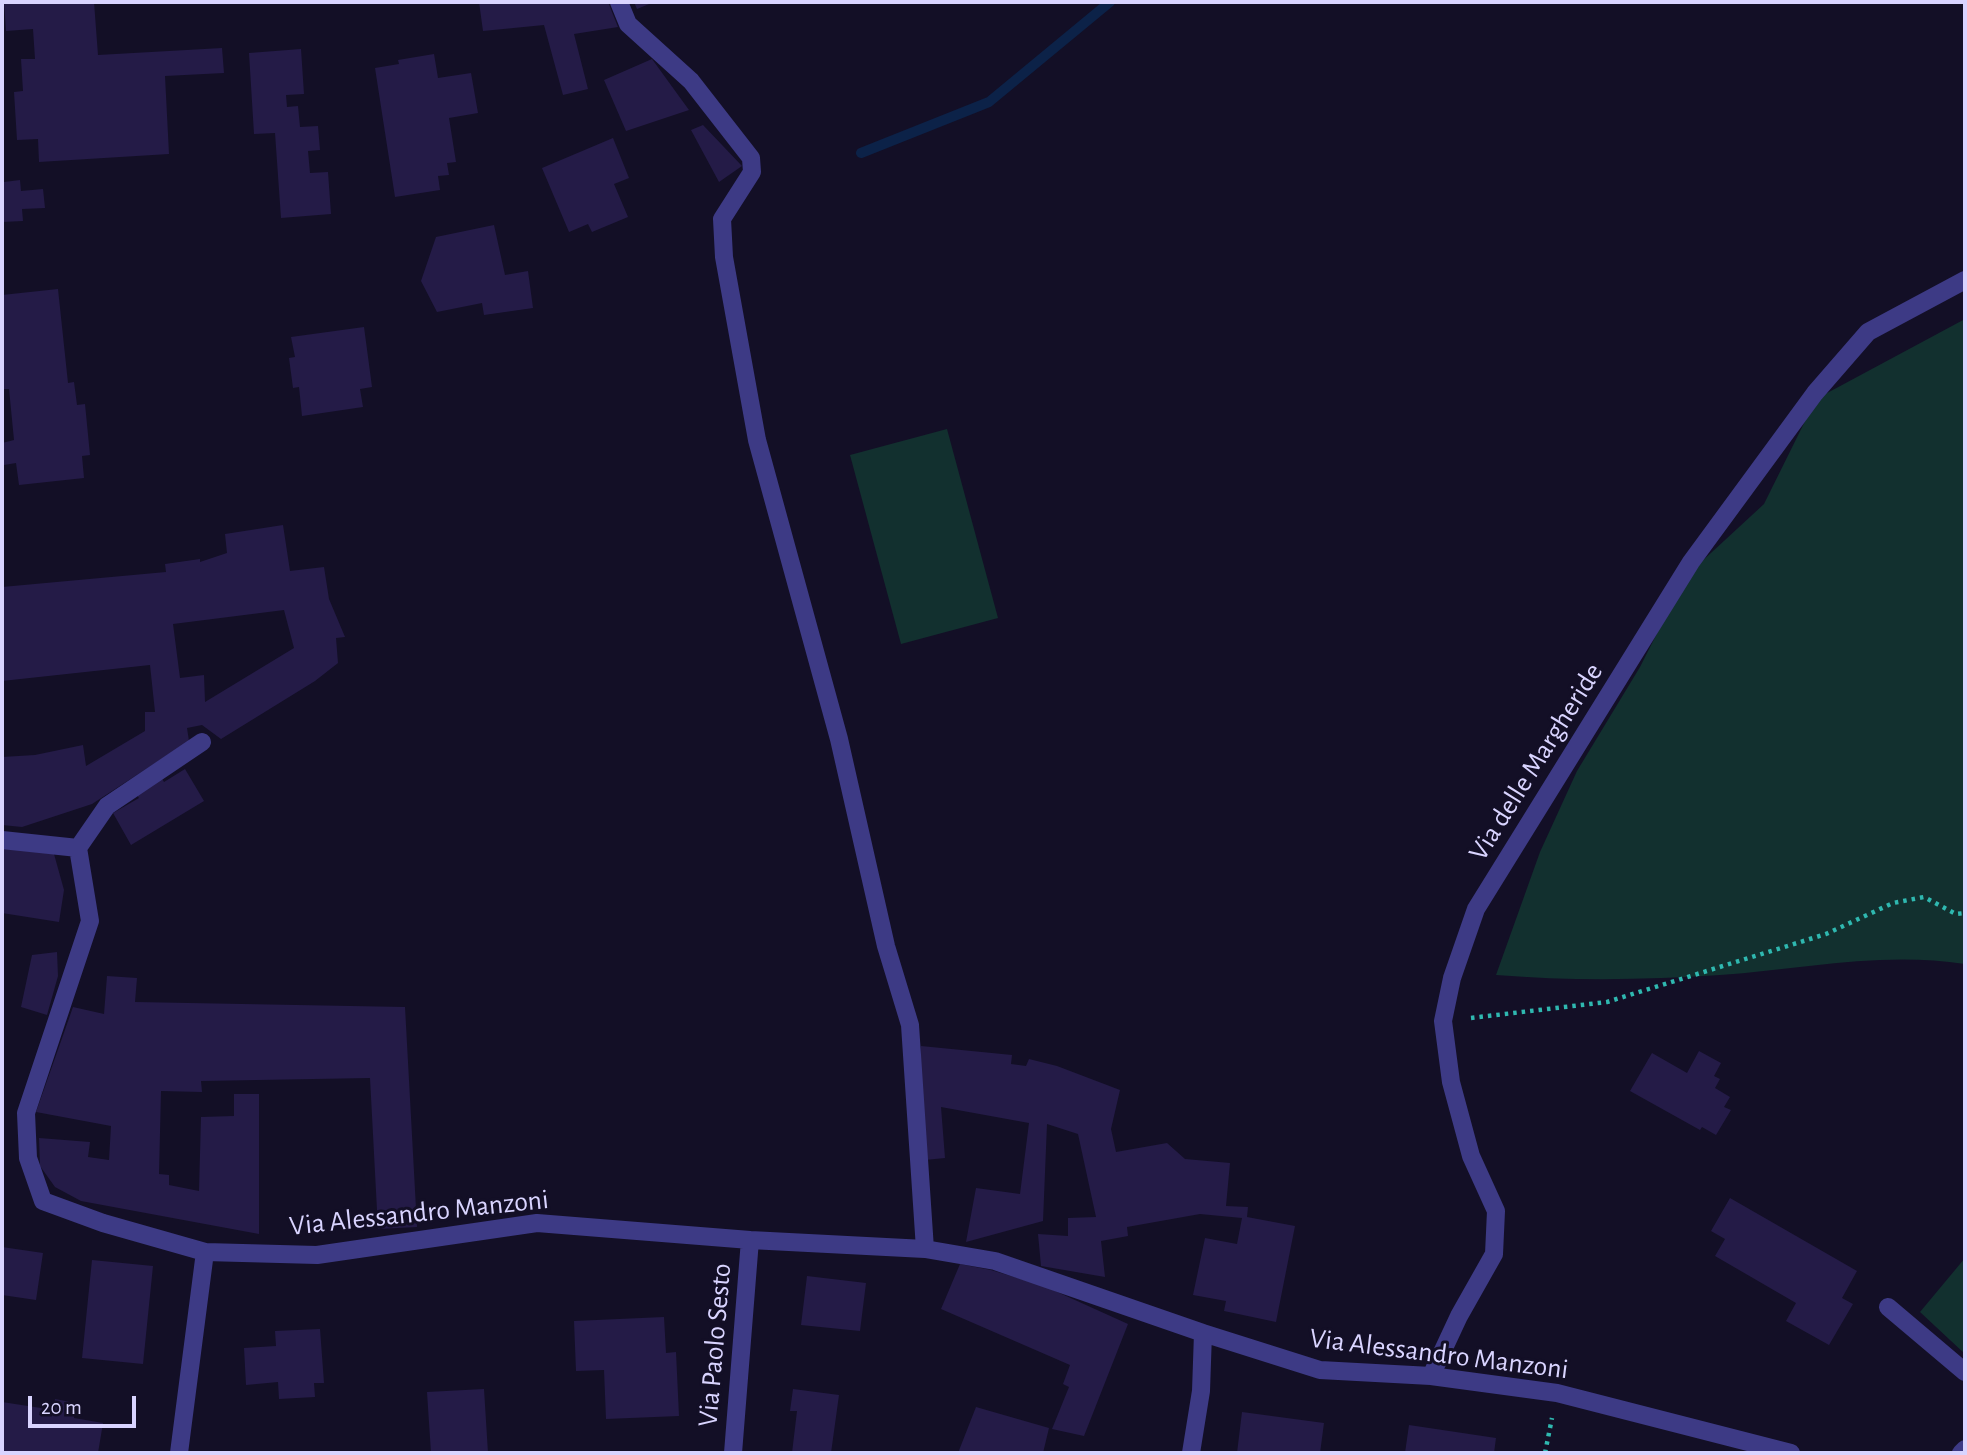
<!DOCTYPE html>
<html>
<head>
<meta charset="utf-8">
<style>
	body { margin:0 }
	#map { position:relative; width:1967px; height:1455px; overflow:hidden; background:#130f26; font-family:"Alegreya Sans",sans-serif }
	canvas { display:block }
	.frame { position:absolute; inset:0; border:4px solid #d9d4ff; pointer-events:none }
	.scale { position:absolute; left:28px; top:1396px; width:108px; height:32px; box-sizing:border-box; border:4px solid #d9d4ff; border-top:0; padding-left:9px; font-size:21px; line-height:24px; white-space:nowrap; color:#d9d4ff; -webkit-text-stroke:5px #130f26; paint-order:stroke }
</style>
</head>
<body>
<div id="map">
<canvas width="1967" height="1455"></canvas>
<div class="frame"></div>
<div class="scale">20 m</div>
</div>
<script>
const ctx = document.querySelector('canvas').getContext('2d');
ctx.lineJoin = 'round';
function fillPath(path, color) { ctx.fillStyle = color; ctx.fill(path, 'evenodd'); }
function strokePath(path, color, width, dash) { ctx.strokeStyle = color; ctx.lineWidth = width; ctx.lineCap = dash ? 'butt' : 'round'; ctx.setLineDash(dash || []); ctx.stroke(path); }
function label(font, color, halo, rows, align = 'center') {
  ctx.font = font + ' "Alegreya Sans",sans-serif'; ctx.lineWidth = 6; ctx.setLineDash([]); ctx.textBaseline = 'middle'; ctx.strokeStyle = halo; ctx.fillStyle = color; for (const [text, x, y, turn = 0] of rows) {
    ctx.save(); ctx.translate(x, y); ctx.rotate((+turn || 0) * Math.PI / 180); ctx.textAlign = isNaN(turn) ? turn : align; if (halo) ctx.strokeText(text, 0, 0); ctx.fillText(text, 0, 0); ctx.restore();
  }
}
fillPath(new Path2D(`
	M1965 319V964C1883 951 1802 969 1720 975 1646 980 1570 981 1496 975L1540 852 1577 771 1640 667 1686 576 1764 504 1816 399Z
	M947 429 998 618 901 644 850 455Z
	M1965 1258V1354L1920 1312Z`), '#12302f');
strokePath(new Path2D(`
	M861 153 989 102 1110 2`), '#0c2248', 10);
fillPath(new Path2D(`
	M4 2H94L98 55 222 48 224 73 165 76 169 154 39 162 38 139 17 140 14 92 23 91 21 59H35L33 29 6 31Z
	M479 2H608L618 27 574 34 588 89 563 95 544 25 483 31Z
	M634 2H654L637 9Z
	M301 49 304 94 286 95 287 107 298 106 300 127 318 126 320 150 308 151 310 173 328 172 331 214 281 218 275 133 254 134 249 53Z
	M434 54 438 78 471 73 478 113 449 118 456 162 447 163 449 175 438 176 440 190 395 197 375 68 399 64 398 60Z
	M652 59 689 110 626 131 604 80Z
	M703 125 742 166 719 182 691 130Z
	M613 138 629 178 614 184 628 217 592 232 588 224 569 232 542 168Z
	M2 175 4 182 20 180 21 191 43 189 45 208 22 209 23 221 2 222Z
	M494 225 505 275 528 271 533 308 484 315 482 303 437 312 421 281 436 237Z
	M58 289 68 383 74 382 77 405 85 404 90 455 82 456 84 478 19 485 16 463 4 465 2 443 14 440 9 389H2V295Z
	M364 327 372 387 360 389 363 407 302 416 299 387 293 388 289 358 295 357 291 337Z
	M283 525 290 571 324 567 329 599 345 637 336 638 338 663 315 681 221 739 202 725 187 728 189 741 92 804 22 827 2 825V757L35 755 83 745 86 766 145 731V712H155L150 665 2 681V587L166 572 165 564 200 559V562L227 553 225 534ZM284 610 294 648 205 702 204 675 180 678 173 624Z
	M185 769 204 801 131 845 113 813 139 798 135 792 161 777 164 782Z
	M2 848 54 854 64 890 59 922 2 913Z
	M57 952 58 976 47 1015 21 1007 32 955Z
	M107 976 137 978 135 1002 405 1007 417 1227 378 1229 370 1078 201 1081 202 1092 161 1091 159 1174 169 1175V1185L199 1191 201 1117 234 1116V1094H259V1234L81 1201 55 1187 40 1166 39 1138 90 1142 88 1157 109 1160 111 1126 36 1112 73 1007 104 1014Z
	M921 1046 1012 1055 1011 1064 1026 1066 1029 1059 1057 1066 1120 1090 1111 1129 1116 1152 1167 1143 1185 1159 1230 1163 1226 1206 1248 1207 1247 1217 1295 1226 1276 1322 1224 1311 1226 1301 1193 1295 1205 1238 1237 1244 1242 1218 1200 1214 1127 1227 1128 1236 1101 1241 1105 1277 1041 1266 1038 1234 1068 1236V1218L1096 1217 1078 1134 1047 1124 1043 1221 966 1242 976 1188 1020 1194 1029 1123 941 1107 945 1158 925 1160 918 1085Z
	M1699 1051 1721 1063 1714 1076 1720 1079 1715 1088 1730 1097 1724 1107 1731 1110 1716 1135 1702 1127 1700 1130 1630 1091 1652 1053 1687 1073Z
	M1730 1198 1857 1271 1842 1298 1853 1304 1829 1345 1786 1321 1796 1303 1715 1256 1725 1239 1711 1231Z
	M2 1247 43 1253 36 1300 2 1295Z
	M92 1260 153 1266 143 1364 82 1358Z
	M960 1264 991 1270 1044 1286 1128 1324 1084 1436 1052 1429 1069 1387 1063 1384 1070 1365 941 1309Z
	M807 1276 866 1283 860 1331 801 1325Z
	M664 1317 666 1353 676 1352 679 1416 606 1419 604 1370 576 1371 574 1321Z
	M320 1329 324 1383H314L315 1397 279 1399 278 1382 246 1385 244 1348 276 1346 275 1331Z
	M484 1389 488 1453H431L427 1392Z
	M793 1389 839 1395 831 1453H792L797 1411H790Z
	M55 1399 76 1403 74 1418 103 1423 98 1453H2V1402L54 1410Z
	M976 1407 1049 1428 1043 1453H958Z
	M1242 1412 1324 1423 1320 1453H1237Z
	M1409 1425 1496 1438 1494 1453H1405Z`), '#241b47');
strokePath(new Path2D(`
	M1471 1018 1607 1002 1826 934 1893 903 1924 897 1956 914 1965 913
	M1545 1453 1552 1418`), '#2fb8b0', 4.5, [3.5, 5]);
strokePath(new Path2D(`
	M619 2 628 24 691 81 751 158 752 172 722 219 724 257 757 440 839 739 886 946 910 1025 925 1249
	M202 742 107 806 78 848 90 921 26 1113 28 1158 43 1201 103 1223 205 1252 317 1255 537 1223 750 1240 925 1249 995 1261 1203 1333 1320 1370 1431 1376 1557 1393 1791 1453
	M2 840 78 848
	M1888 1307 1965 1372
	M1431 1376 1459 1316 1494 1254 1496 1211 1471 1156 1451 1082 1443 1021 1452 978 1476 909 1691 562 1815 393 1868 332 1965 280
	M179 1453 205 1252
	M733 1453 750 1240
	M1191 1453 1201 1391 1203 1333
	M1961 1453 1965 1449`), '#3d3a85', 18);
label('28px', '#d9d4ff', '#130f26', [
	["Via delle Margheride",1536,762,-58],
	["Via Alessandro Manzoni",419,1213,-6],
	["Via Paolo Sesto",715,1345,-85],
	["Via Alessandro Manzoni",1439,1354,7]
]);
</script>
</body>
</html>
